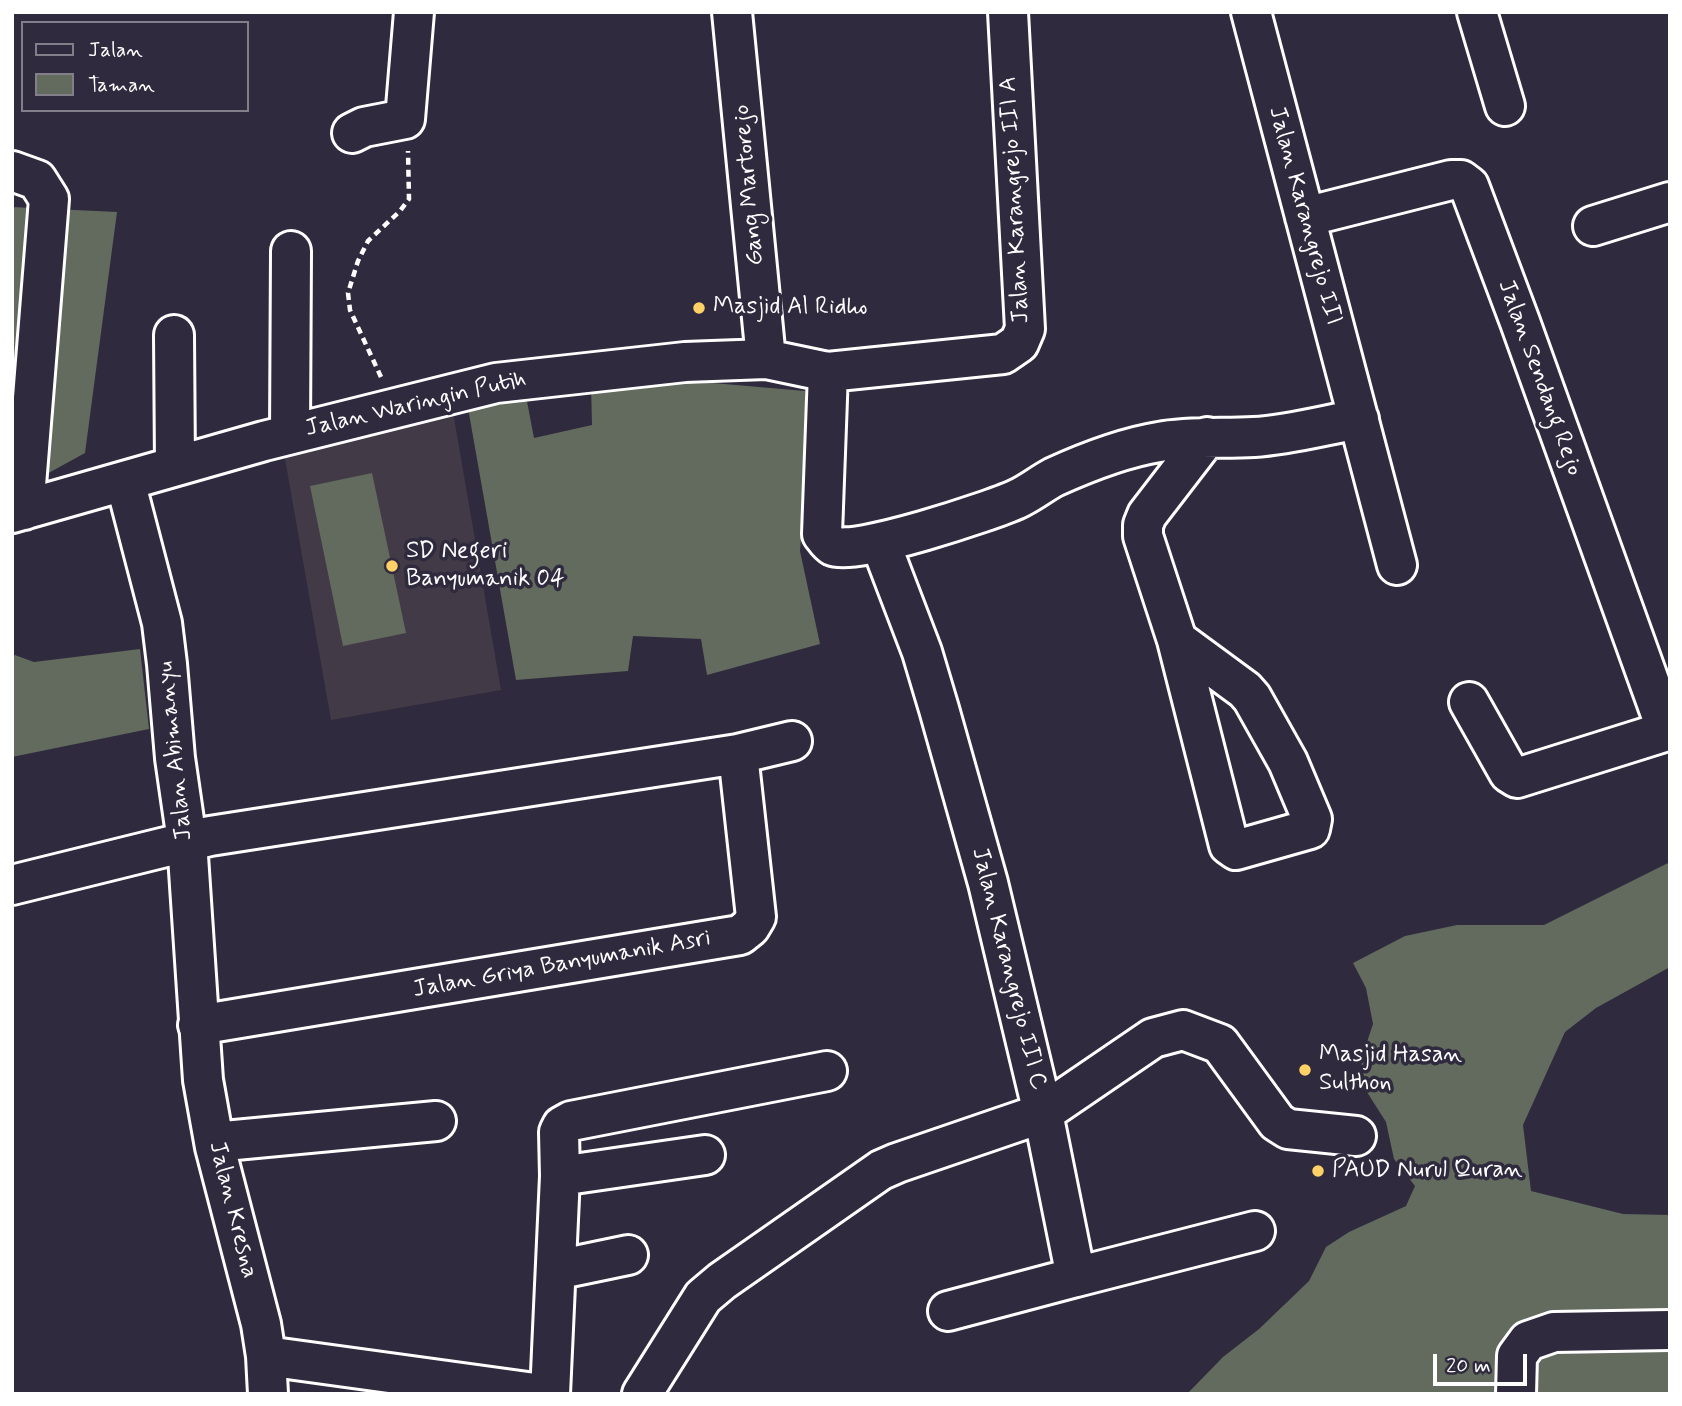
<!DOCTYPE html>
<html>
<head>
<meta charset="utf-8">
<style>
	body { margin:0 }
	#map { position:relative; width:1682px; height:1406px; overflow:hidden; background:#2f2a3d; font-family:Mynerve,sans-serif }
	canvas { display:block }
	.frame { position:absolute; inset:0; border:14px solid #fff; pointer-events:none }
	.legend { position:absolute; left:21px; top:21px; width:228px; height:91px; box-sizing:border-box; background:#2f2a3d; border:2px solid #827f8b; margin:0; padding:9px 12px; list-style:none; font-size:21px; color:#fff }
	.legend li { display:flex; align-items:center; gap:14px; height:35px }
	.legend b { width:35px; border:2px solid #827f8b }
	.scale { position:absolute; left:1433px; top:1354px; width:94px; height:32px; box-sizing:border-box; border:4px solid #fff; border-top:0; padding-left:9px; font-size:21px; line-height:24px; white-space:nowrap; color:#fff; -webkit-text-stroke:5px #2f2a3d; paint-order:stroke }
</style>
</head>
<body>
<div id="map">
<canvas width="1682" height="1406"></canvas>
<div class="frame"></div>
<ul class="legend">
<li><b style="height:9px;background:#2f2a3d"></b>Jalan</li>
<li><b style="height:19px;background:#626b5e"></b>Taman</li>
</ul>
<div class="scale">20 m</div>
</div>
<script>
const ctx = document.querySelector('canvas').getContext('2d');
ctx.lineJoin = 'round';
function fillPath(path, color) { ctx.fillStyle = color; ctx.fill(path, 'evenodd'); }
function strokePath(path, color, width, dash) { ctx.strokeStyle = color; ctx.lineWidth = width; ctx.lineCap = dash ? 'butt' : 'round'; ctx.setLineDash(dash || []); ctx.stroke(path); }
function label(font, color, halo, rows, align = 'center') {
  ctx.font = font + ' Mynerve,sans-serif'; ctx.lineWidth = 7; ctx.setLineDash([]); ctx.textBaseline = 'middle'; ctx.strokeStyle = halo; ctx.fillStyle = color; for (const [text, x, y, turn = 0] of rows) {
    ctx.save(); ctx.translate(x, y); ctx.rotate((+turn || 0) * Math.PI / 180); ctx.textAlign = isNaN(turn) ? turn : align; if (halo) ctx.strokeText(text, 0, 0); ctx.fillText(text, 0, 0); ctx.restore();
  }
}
fillPath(new Path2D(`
	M453 412 501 690 331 720 282 442Z`), '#423a47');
fillPath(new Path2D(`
	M12 207 117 212 85 453 34 481 12 483Z
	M713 383 805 391 807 457 800 551 820 644 707 675 701 639 633 636 628 671 516 680 468 408 526 396 534 438 592 425 591 385Z
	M372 473 406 633 343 646 310 486Z
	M140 649 149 729 12 757V654L34 662Z
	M1670 862V967L1596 1008 1565 1032 1523 1125 1531 1191 1623 1214 1670 1215V1394H1187L1223 1357 1259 1329 1309 1281 1326 1247 1349 1232 1406 1206 1415 1186 1394 1159 1386 1122 1365 1089 1361 1060 1373 1024 1366 988 1353 963 1405 936 1457 925H1544Z`), '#626b5e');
const minor = new Path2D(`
	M732 12 766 359
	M1251 12 1397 565
	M1477 12 1505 106
	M352 133 364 127 405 119 414 12
	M12 171 37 180 49 199 24 510
	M1305 217 1451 180H1461L1469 186 1520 322 1667 731
	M1593 226 1670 202
	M174 335 175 466
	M828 372 822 534C825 538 829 544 833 546 855 556 991 511 1017 499 1030 493 1041 484 1054 477 1087 462 1122 448 1159 442 1191 436 1223 439 1254 437 1289 435 1325 425 1359 419
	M290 434 291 251
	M125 481 162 623 167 664 175 758 187 841 203 1080 215 1147 261 1324 266 1356 268 1394
	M12 513 264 441 496 383 685 362 766 359 828 372 1003 354 1019 343 1025 329 1008 12
	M880 542 922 652 939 709 988 883 1043 1113 1153 1038 1183 1030 1220 1044 1277 1122 1288 1129 1356 1136
	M1177 640 1245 690 1252 698 1288 762 1312 819 1310 829 1236 850 1229 845 1177 640 1143 536V525L1147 515 1207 437
	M1469 702 1509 773 1517 778 1670 730
	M738 754 792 741
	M12 885 210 836 738 754 756 917 750 927 740 935 198 1025
	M214 1142 436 1121
	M560 1176 705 1155
	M556 1270 628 1255
	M1076 1277 1255 1231
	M266 1356 542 1394
	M550 1394 560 1176 559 1132 562 1126 571 1121 827 1071
	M642 1394 703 1297 722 1281 881 1170 897 1163 1043 1113 1076 1277 948 1311
	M1516 1394 1517 1356 1528 1341 1554 1332 1670 1330`);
strokePath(minor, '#fff', 44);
strokePath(new Path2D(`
	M381 377 350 310 348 293 358 261 368 241 400 211 409 199 408 151`), '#fff', 4.5, [7, 5]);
strokePath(minor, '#2f2a3d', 38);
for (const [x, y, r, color] of [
	[699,308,7,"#ffd166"],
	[392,566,7,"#ffd166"],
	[1305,1070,7,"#ffd166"],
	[1318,1171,7,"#ffd166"]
]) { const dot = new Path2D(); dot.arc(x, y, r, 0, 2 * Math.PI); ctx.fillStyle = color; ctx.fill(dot); strokePath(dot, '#2f2a3d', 2.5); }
label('24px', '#fff', '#2f2a3d', [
	["Gang Martorejo",750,185,-95],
	["Jalan Karangrejo III A",1016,200,-93],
	["Jalan Karangrejo III",1304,216,75],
	["Jalan Sendang Rejo",1539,378,70],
	["Jalan Waringin Putih",416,405,-13],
	["Jalan Abimanyu",176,751,-96],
	["Jalan Griya Banyumanik Asri",562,965,-10],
	["Jalan Karangrejo III C",1008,969,76],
	["Jalan Kresna",232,1210,76]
]);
label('24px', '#fff', '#2f2a3d', [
	["Masjid Al Ridho",713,308],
	["SD Negeri",406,552],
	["Banyumanik 04",406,580],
	["Masjid Hasan",1319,1056],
	["Sulthon",1319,1084],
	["PAUD Nurul Quran",1332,1171]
], 'left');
</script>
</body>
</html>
